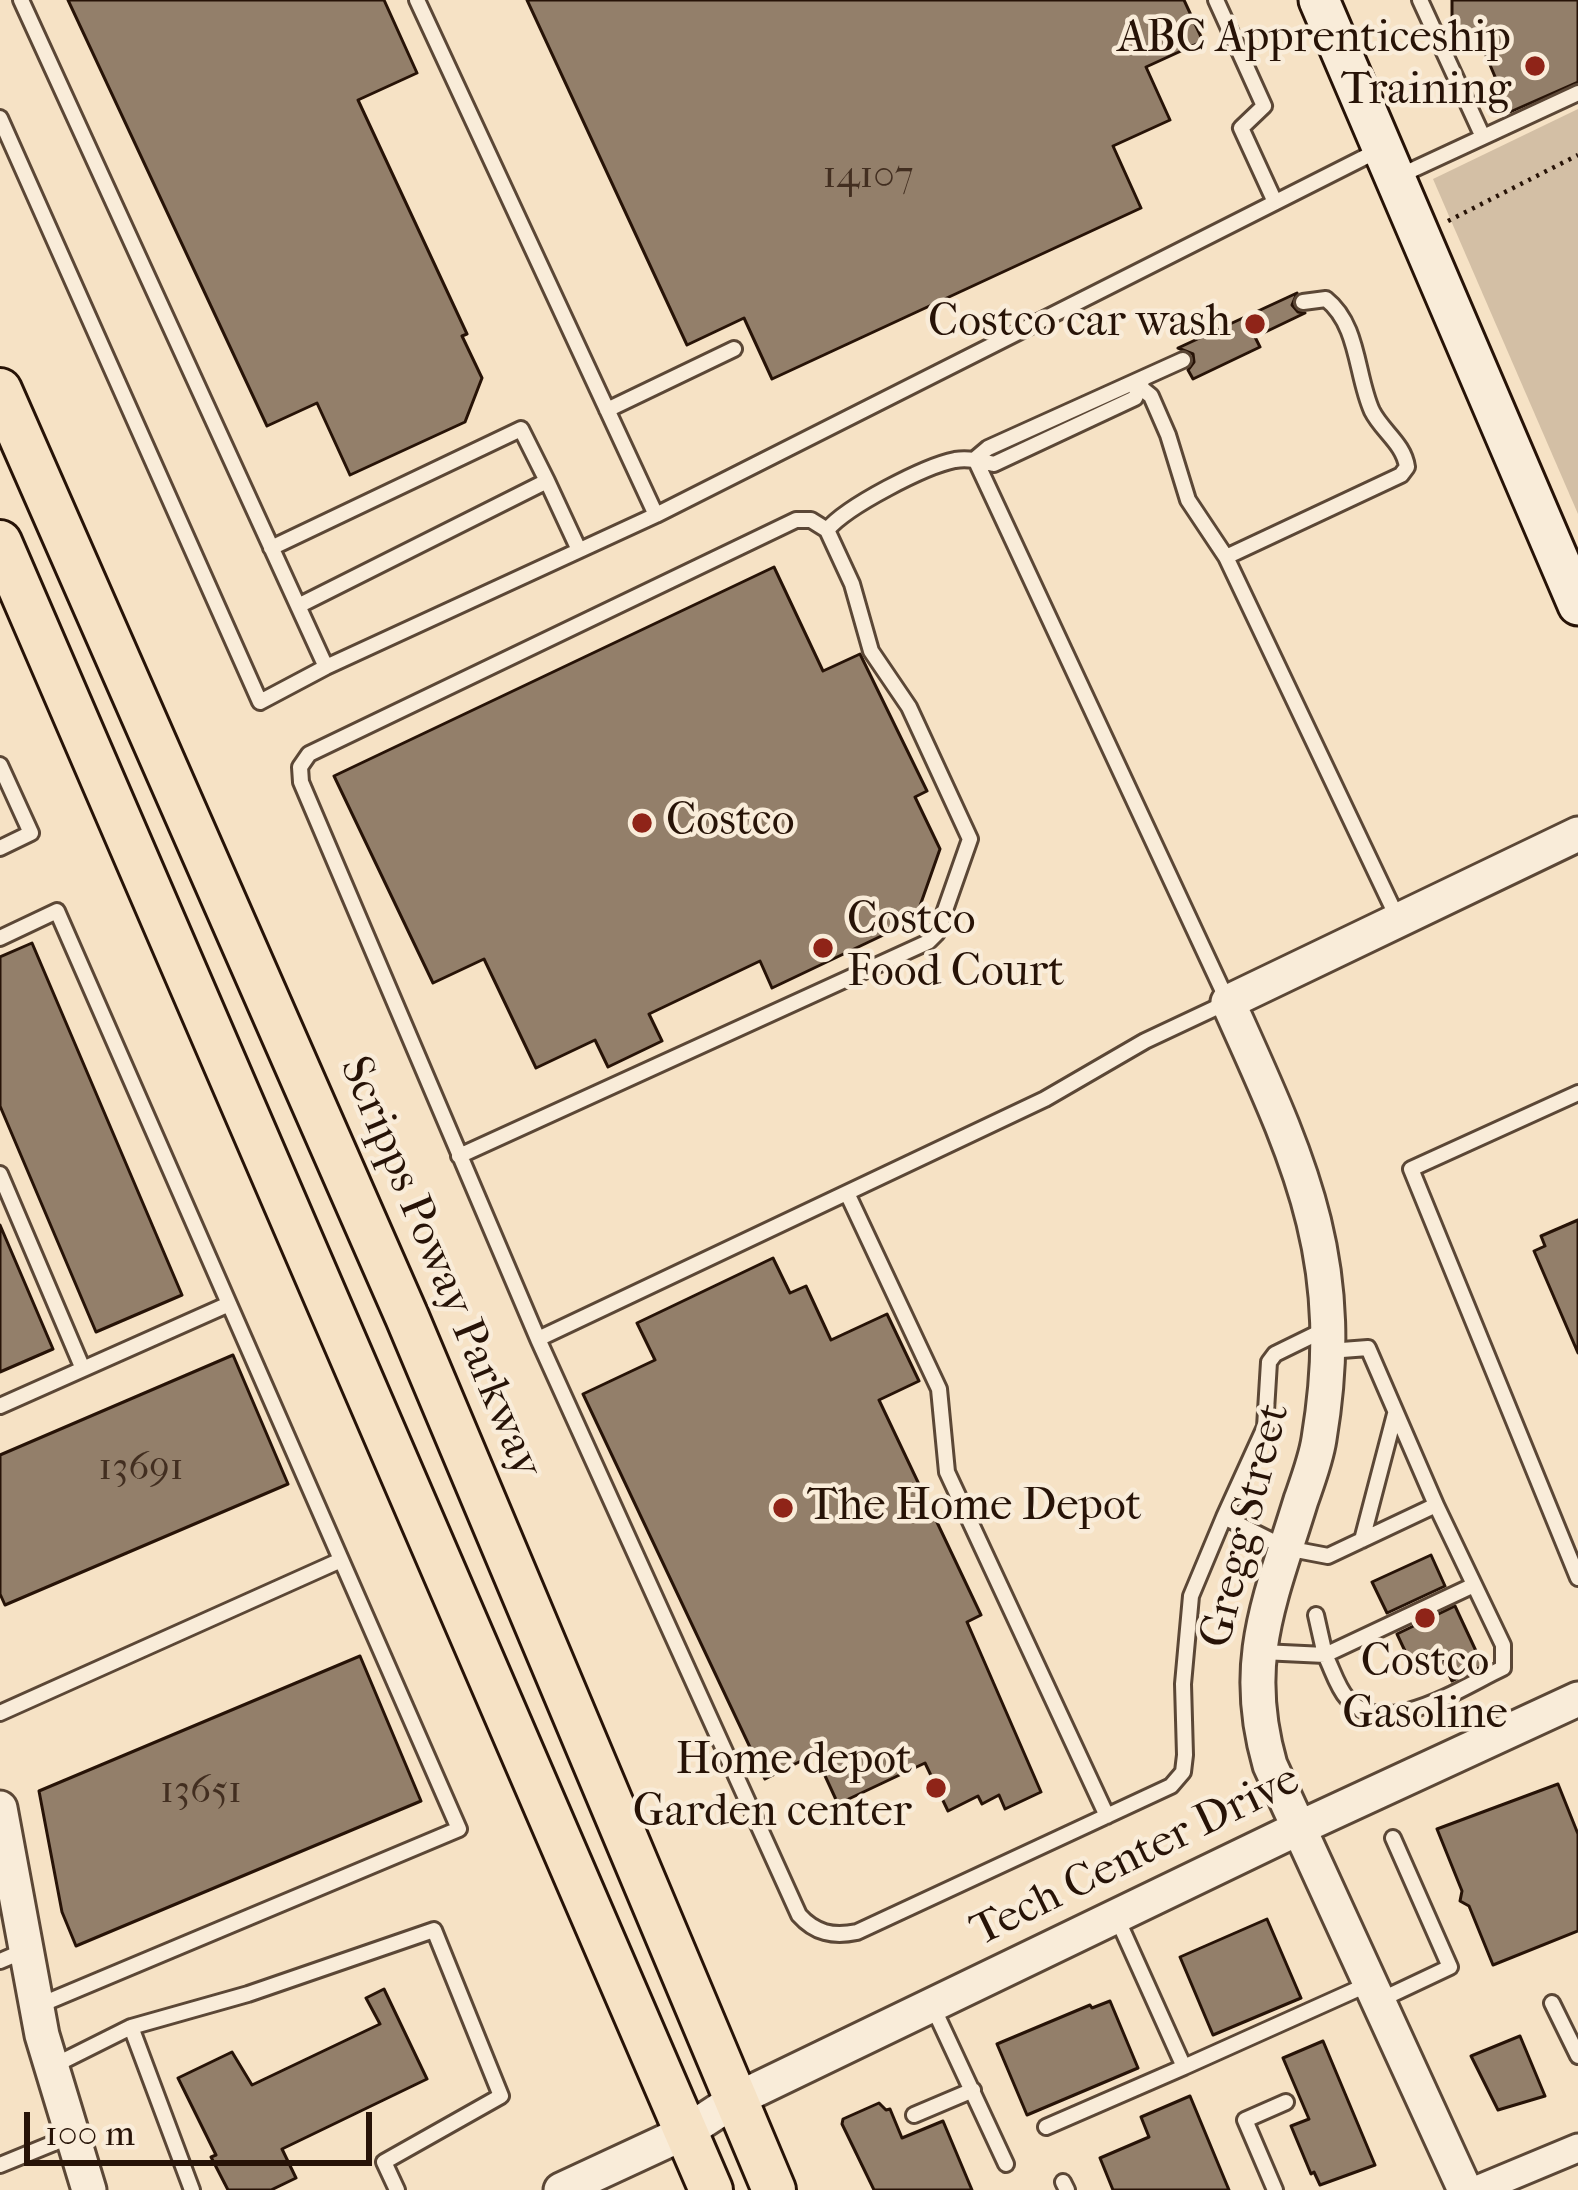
<!DOCTYPE html>
<html>
<head>
<meta charset="utf-8">
<style>
	body { margin:0 }
	#map { position:relative; width:1578px; height:2190px; overflow:hidden; background:#f6e2c5; font-family:"IM FELL French Canon",serif }
	canvas { display:block }
	.scale { position:absolute; left:24px; top:2112px; width:348px; height:54px; box-sizing:border-box; border:6px solid #271307; border-top:0; padding-left:15px; font-size:36px; line-height:42px; white-space:nowrap; color:#271307; -webkit-text-stroke:9px #f9ecd9; paint-order:stroke }
</style>
</head>
<body>
<div id="map">
<canvas width="1578" height="2190"></canvas>
<div class="scale">100 m</div>
</div>
<script>
const ctx = document.querySelector('canvas').getContext('2d');
ctx.lineJoin = 'round';
function fillPath(path, color) { ctx.fillStyle = color; ctx.fill(path, 'evenodd'); }
function strokePath(path, color, width, dash) { ctx.strokeStyle = color; ctx.lineWidth = width; ctx.lineCap = dash ? 'butt' : 'round'; ctx.setLineDash(dash || []); ctx.stroke(path); }
function label(font, color, halo, rows, align = 'center') {
  ctx.font = font + ' "IM FELL French Canon",serif'; ctx.lineWidth = 9; ctx.setLineDash([]); ctx.textBaseline = 'middle'; ctx.strokeStyle = halo; ctx.fillStyle = color; for (const [text, x, y, turn = 0] of rows) {
    ctx.save(); ctx.translate(x, y); ctx.rotate((+turn || 0) * Math.PI / 180); ctx.textAlign = isNaN(turn) ? turn : align; if (halo) ctx.strokeText(text, 0, 0); ctx.fillText(text, 0, 0); ctx.restore();
  }
}
fillPath(new Path2D(`
	M1578 109V514L1433 179Z`), '#d3bfa5');
const building = new Path2D(`
	M68 0H384L417 73 358 100 467 334 462 336 482 378 465 422 350 475 317 403 267 426Z
	M527 0H1184L1203 41 1146 67 1170 120 1113 146 1141 208 772 379 744 318 687 345Z
	M1452 0H1578V82L1510 112 1476 32 1462 30 1452 20Z
	M1297 293 1292 305 1298 312 1305 313 1255 337 1260 347 1193 379 1188 370 1194 362 1193 354 1178 348Z
	M774 567 823 671 860 654 927 791 915 797 940 849 915 920 772 988 760 961 649 1014 662 1041 608 1067 595 1040 536 1068 484 959 433 983 334 776Z
	M32 943 182 1295 96 1332 0 1106V957Z
	M1578 1220V1353L1534 1251 1545 1246 1541 1236Z
	M0 1225 53 1349 0 1372Z
	M773 1258 790 1293 806 1286 831 1340 887 1314 919 1381 879 1400 981 1615 967 1622 1041 1792 1005 1809 999 1795 982 1804 978 1796 948 1811 925 1763 838 1804 815 1754 765 1779 583 1394 655 1360 637 1323Z
	M233 1355 288 1484 5 1605 0 1594V1455Z
	M1431 1555 1445 1586 1387 1613 1372 1582Z
	M1455 1606 1483 1666 1452 1681 1439 1653 1412 1666 1397 1634Z
	M360 1656 421 1801 76 1946 62 1912 39 1791Z
	M1558 1784 1578 1834V1931L1493 1965 1469 1906 1460 1901 1462 1891 1437 1829Z
	M1267 1919 1301 1998 1213 2035 1180 1957Z
	M384 1989 427 2079 282 2149 296 2178 271 2190H228L211 2157 216 2155 178 2078 232 2052 252 2085 380 2024 366 1998Z
	M1110 2001 1138 2068 1027 2115 997 2044 1090 2005 1092 2008Z
	M1520 2036 1545 2096 1498 2110 1471 2056Z
	M1323 2041 1375 2165 1320 2185 1314 2172 1311 2174 1291 2126 1309 2119 1283 2058Z
	M1190 2096 1229 2190H1113L1100 2158 1149 2137 1141 2117Z
	M879 2103 886 2110 890 2109 902 2138 943 2121 972 2190H874L842 2124 843 2119Z`);
fillPath(building, '#937f6a');
strokePath(building, '#271307', 3);
const service = new Path2D(`
	M21 0 326 667
	M417 0 656 515 1379 150
	M1216 0 1264 106 1241 128 1275 202
	M1420 0 1483 137
	M0 118 260 702 326 667 656 515
	M1397 177 1578 93
	M1140 387 1151 396 1168 435 1188 500 1226 557 1397 917
	M607 410 734 349
	M975 459 988 448 1183 360
	M827 530C847 506 925 466 955 460 969 458 981 461 994 464L1135 398 1142 381
	M271 548 521 429 547 481
	M1226 557 1401 475 1407 467C1404 444 1382 431 1372 411 1356 376 1359 325 1326 299L1303 302
	M298 606 547 481 579 550
	M0 765 31 833 0 848
	M0 938 57 911 459 1829 40 2005
	M1578 1093 1411 1169 1578 1578
	M459 1156 928 942 937 933 970 839 909 707 871 651 852 584 827 530 811 520H796L309 754 300 767 301 782 538 1339 1045 1099 1145 1041 1228 1002 975 459
	M0 1174 83 1369
	M847 1193 939 1389 947 1472 1107 1816
	M538 1339 799 1915C815 1933 833 1937 857 1932L1171 1786 1183 1772 1185 1755 1183 1684 1191 1596 1224 1517 1286 1548 1328 1556 1436 1505 1368 1348 1329 1351
	M0 1406 229 1304
	M1436 1505 1503 1645V1668C1462 1687 1384 1741 1347 1698 1337 1687 1332 1668 1325 1655L1474 1585
	M1224 1517 1265 1427 1269 1362 1275 1354 1324 1330
	M1362 1540 1395 1414
	M1262 1652 1325 1655 1316 1615
	M0 1713 341 1560
	M0 1961 26 1950
	M1378 2001 1450 1967 1393 1838
	M1552 2003 1578 2056
	M932 2005 1006 2164
	M131 2027 248 1994 434 1930 501 2096 384 2162 397 2190
	M51 2067 131 2027 192 2190
	M1184 2067 1371 1983
	M914 2115 973 2090
	M1046 2127 1184 2067 1116 1916
	M0 2165 71 2136
	M1063 2182 1067 2190
	M1275 2190 1245 2120 1286 2102`);
const minor = new Path2D(`
	M1477 2190 1578 2148`);
const tertiary = new Path2D(`
	M0 1808 42 2035 89 2190
	M561 2190 686 2132 735 2100 1299 1828 1578 1699
	M1465 2190 1270 1765C1240 1661 1271 1598 1301 1500 1308 1480 1316 1459 1319 1439 1349 1259 1299 1160 1228 1002L1578 834`);
const secondary = new Path2D(`
	M1319 0 1578 605`);
const primary = new Path2D(`
	M0 390 407 1317 774 2190
	M0 542 711 2190`);
strokePath(service, '#5b4736', 20);
strokePath(minor, '#5b4736', 33);
strokePath(tertiary, '#5b4736', 39);
strokePath(secondary, '#271307', 45);
strokePath(primary, '#271307', 48);
strokePath(new Path2D(`
	M1448 221 1578 155`), '#271307', 4.5, [3, 6]);
strokePath(service, '#f9ecd9', 14);
strokePath(minor, '#f9ecd9', 27);
strokePath(tertiary, '#f9ecd9', 33);
strokePath(secondary, '#f9ecd9', 39);
strokePath(primary, '#f6e2c5', 42);
for (const [x, y, r, color] of [
	[1535,66,12,"#8f2418"],
	[1255,324,12,"#8f2418"],
	[642,823,12,"#8f2418"],
	[823,948,12,"#8f2418"],
	[783,1508,12,"#8f2418"],
	[1425,1618,12,"#8f2418"],
	[936,1788,12,"#8f2418"]
]) { const dot = new Path2D(); dot.arc(x, y, r, 0, 2 * Math.PI); ctx.fillStyle = color; ctx.fill(dot); strokePath(dot, '#f9ecd9', 4.5); }
label('39px', '#422e20', null, [
	["14107",868,177],
	["13691",141,1469],
	["13651",201,1792]
]);
label('45px', '#271307', '#f9ecd9', [
	["ABC Apprenticeship",1511,40],
	["Training",1511,92],
	["Costco car wash",1231,324],
	["Costco",666,823,"left"],
	["Costco",847,922,"left"],
	["Food Court",847,974,"left"],
	["The Home Depot",807,1508,"left"],
	["Costco",1425,1664,"center"],
	["Gasoline",1425,1716,"center"],
	["Home depot",912,1762],
	["Garden center",912,1814]
], 'right');
label('45px', '#271307', '#f9ecd9', [
	["Scripps Poway Parkway",439,1268,67],
	["Gregg Street",1247,1526,-76],
	["Tech Center Drive",1136,1857,-26]
]);
</script>
</body>
</html>
